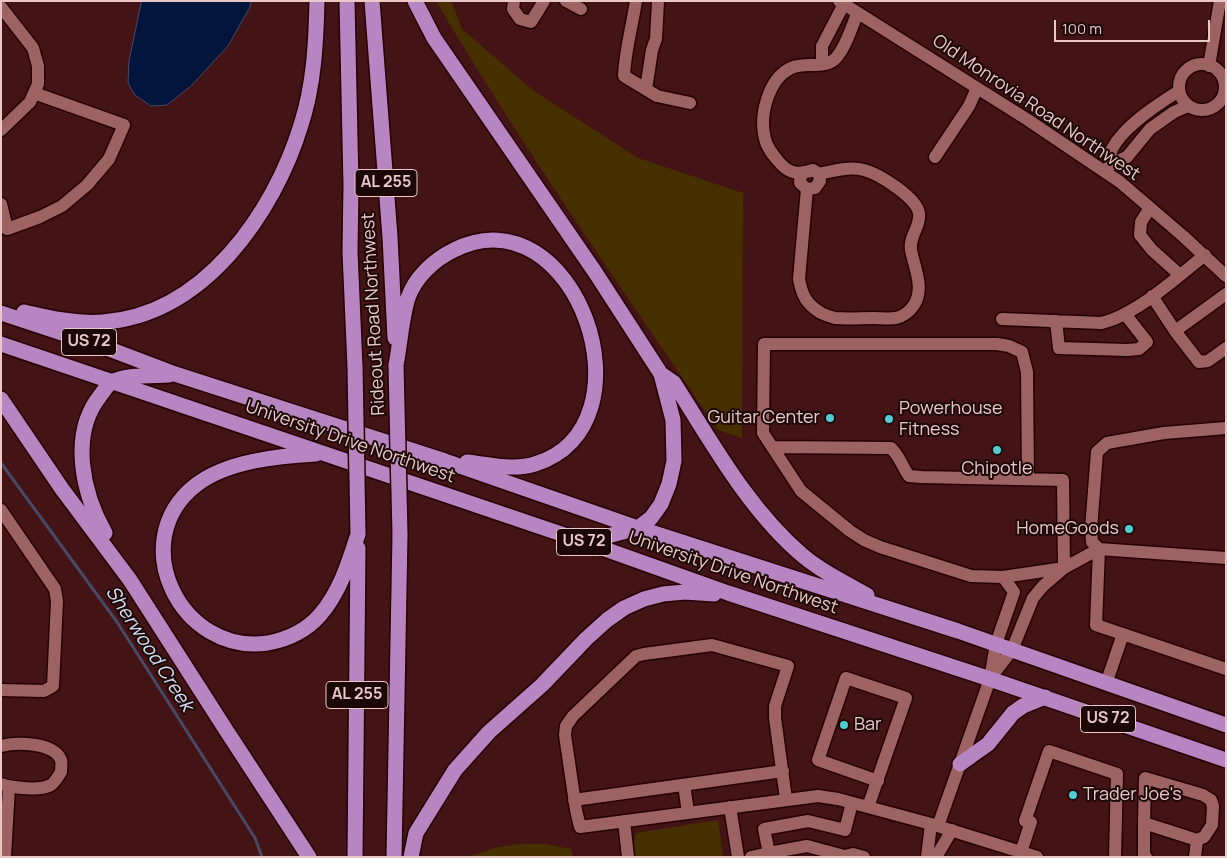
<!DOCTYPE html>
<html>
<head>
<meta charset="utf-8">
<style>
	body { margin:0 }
	#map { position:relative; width:1227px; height:858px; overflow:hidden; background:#431316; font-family:Manrope,sans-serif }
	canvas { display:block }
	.frame { position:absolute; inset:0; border:2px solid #e9c8c7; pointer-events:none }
	.scale { position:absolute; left:1054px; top:20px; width:156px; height:22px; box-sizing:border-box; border:2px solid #e9c8c7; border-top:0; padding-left:6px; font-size:15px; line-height:18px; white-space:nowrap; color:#e9c8c7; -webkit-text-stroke:4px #1d0808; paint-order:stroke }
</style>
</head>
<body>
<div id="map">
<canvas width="1227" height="858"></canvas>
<div class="frame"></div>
<div class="scale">100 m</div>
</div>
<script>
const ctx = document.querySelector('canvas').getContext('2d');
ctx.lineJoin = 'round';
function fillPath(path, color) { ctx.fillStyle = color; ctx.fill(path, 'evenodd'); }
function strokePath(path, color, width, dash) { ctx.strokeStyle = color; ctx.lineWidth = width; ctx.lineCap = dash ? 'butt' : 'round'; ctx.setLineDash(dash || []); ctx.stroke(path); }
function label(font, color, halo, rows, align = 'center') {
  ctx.font = font + ' Manrope,sans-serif'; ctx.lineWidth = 4; ctx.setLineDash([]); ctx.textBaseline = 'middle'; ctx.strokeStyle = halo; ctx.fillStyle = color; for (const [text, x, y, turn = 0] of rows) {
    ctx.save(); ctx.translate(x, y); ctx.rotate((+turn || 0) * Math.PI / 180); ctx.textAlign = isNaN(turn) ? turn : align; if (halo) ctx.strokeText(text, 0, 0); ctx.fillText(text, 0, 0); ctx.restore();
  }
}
fillPath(new Path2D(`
	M436 1H451L462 29 534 91 638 158 743 193 742 438 718 430C622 288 523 149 436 1Z
	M718 820 723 857H635L634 847 636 833Z
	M519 844H545L571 849 573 857H469L494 848Z`), '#473000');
const water = new Path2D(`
	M142 1H251L250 7 228 46 191 86 167 105 151 106 135 95 128 83 129 61Z`);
fillPath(water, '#01143c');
strokePath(water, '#474a66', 1);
strokePath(new Path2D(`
	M1 463 117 622 255 838 262 857`), '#474a66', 3);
const minor = new Path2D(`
	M514 1 513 9 520 19 531 22 544 1
	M566 1 581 9
	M636 1C632 27 625 51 624 76L657 96 690 103
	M839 1 1028 120 1120 182 1183 236 1226 276
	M1 7 33 48 38 66V84L30 102 1 130
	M822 64V46L844 4
	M1179 87a23 23 0 1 1 46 0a23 23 0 1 1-46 0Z
	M1209 66 1220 1
	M646 89 652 50 656 39 658 1
	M935 157 969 106 977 88
	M1110 165C1111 160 1110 153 1112 149 1124 126 1158 104 1179 91
	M1105 172 1110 165 1127 157 1150 129 1174 112 1188 106
	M801 174 800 183 807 189 815 188 820 181 819 174 813 170C799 175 789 174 779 162 773 155 767 148 765 139 759 116 768 79 791 68 804 62 825 69 835 59 845 49 852 27 857 14
	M807 189 799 279C802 295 806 304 821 313 825 315 831 317 835 318 848 319 861 318 873 318 881 318 889 319 896 318 904 316 910 311 914 305 925 288 914 267 911 250 909 235 921 227 919 213 916 197 879 174 864 170 850 166 833 171 819 174
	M1 204 7 229 40 217 62 206 87 185 109 159 124 125 34 93
	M1150 208 1141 222 1140 235 1152 250 1180 275
	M1152 296 1175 331 1199 362 1208 361 1226 348
	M1002 319 1101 323C1135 316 1177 277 1205 255
	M1056 321 1059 348 1127 350 1139 349 1147 342 1125 314
	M1175 331 1226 294
	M1226 428 1164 433 1107 443 1097 452 1091 529 1092 542 1099 549 1096 625 1226 669
	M772 447 891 448C901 458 901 465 909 476L921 477 1063 480 1064 568 1043 586 1033 598 1012 650 991 677
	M1 510 55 589 57 601 53 686 44 691 1 690
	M1003 577 1064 568 1099 549 1226 558
	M1106 684 1123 634
	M1 746C16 742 54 742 61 760 62 763 61 769 61 772 58 777 55 782 51 785 41 791 12 788 1 784
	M684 785 688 812
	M786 799 775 718V706L788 666 712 645 644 654 636 656 573 716 566 726 565 735 576 810 580 827 818 796 838 799 931 824 1037 857
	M574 800 783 771
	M730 807 738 857
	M868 807 906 698 846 678 818 760 878 781
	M624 821 628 857
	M1144 823 1145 778 1203 795 1211 800 1213 806 1212 825 1204 837 1197 840
	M938 826 990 679 996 644 1014 592 1003 577 971 576 880 547 864 540 850 531 801 491 763 433 764 344H997L1009 346 1022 352 1027 372 1028 479
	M1021 852 1031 822 1025 821 1049 751 1117 774 1115 857
	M769 853 807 846 848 857
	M845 856 853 854 864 857
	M5 857 9 787
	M751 857 769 853 764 829 808 821 845 830 852 803
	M927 857 931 824
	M936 857 952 830
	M1146 857 1144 856V823L1197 840 1195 857`);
const highway = new Path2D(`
	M347 1 351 185 350 252 355 367
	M372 1 390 237 395 338
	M415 1 434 38 595 272 661 374 673 420 674 461 669 484 661 504 651 518 638 528 585 542
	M24 312C50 318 76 324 103 322 204 315 274 213 301 125 314 85 316 43 317 1
	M1 313 104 347 175 374 445 461 638 528 958 631 1226 725
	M1 344 585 542 728 593 990 679 1226 760
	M396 365C400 345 402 316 408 298 415 277 435 259 454 250 575 189 658 426 535 464 513 471 488 464 467 462
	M661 374 674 383C711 441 748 509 802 555 821 571 845 583 867 595
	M1 399 62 489 130 580 226 730 309 857
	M316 454C278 456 227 461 196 485 124 541 181 656 268 643 289 639 306 631 320 615 340 592 349 562 358 534
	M105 533C83 494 69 435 100 396 103 392 108 384 112 382 126 374 154 376 169 375
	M960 764 988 744 1013 713 1023 706 1045 697
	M355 857 358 548
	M394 857 400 535
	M411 857 416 833 455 770 489 732 542 685 586 639 607 620 624 608 644 599 663 594 685 592 714 594`);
strokePath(minor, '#270003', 15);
strokePath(highway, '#270003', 18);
strokePath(minor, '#9c6362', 12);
strokePath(highway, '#b785c2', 15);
const highwayBridge = new Path2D(`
	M396 365 400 535
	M355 367 358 534`);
strokePath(highwayBridge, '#270003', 18, []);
strokePath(highwayBridge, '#b785c2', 15);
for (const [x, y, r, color] of [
	[830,418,5,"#51ccd3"],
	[889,419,5,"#51ccd3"],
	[997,450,5,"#51ccd3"],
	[1129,529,5,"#51ccd3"],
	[844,725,5,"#51ccd3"],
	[1073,795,5,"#51ccd3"]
]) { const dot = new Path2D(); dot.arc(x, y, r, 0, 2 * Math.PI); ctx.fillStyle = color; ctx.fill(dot); strokePath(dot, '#1d0808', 2); }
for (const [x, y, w] of [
	[386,183,62],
	[89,342,55],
	[584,542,55],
	[357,695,62],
	[1108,719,55]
]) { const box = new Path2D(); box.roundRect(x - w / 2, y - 13.5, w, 27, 4); ctx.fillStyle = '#1d0808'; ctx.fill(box); strokePath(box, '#e9c8c7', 1); }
label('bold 16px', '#e9c8c7', null, [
	["AL 255",386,183],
	["US 72",89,342],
	["US 72",584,542],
	["AL 255",357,695],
	["US 72",1108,719]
]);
label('18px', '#e9c8c7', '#1d0808', [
	["Old Monrovia Road Northwest",1036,108,34],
	["Rideout Road Northwest",374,314,-93],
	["University Drive Northwest",350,442,19],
	["University Drive Northwest",733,573,19]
]);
label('18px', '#e9c8c7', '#1d0808', [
	["Powerhouse",899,409],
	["Fitness",899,430],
	["Guitar Center",820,418,"right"],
	["Chipotle",997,469,"center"],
	["HomeGoods",1119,529,"right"],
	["Bar",854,725],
	["Trader Joe's",1083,795]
], 'left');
label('italic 19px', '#d3e0f6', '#1d0808', [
	["Sherwood Creek",149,649,57]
]);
</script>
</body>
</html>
